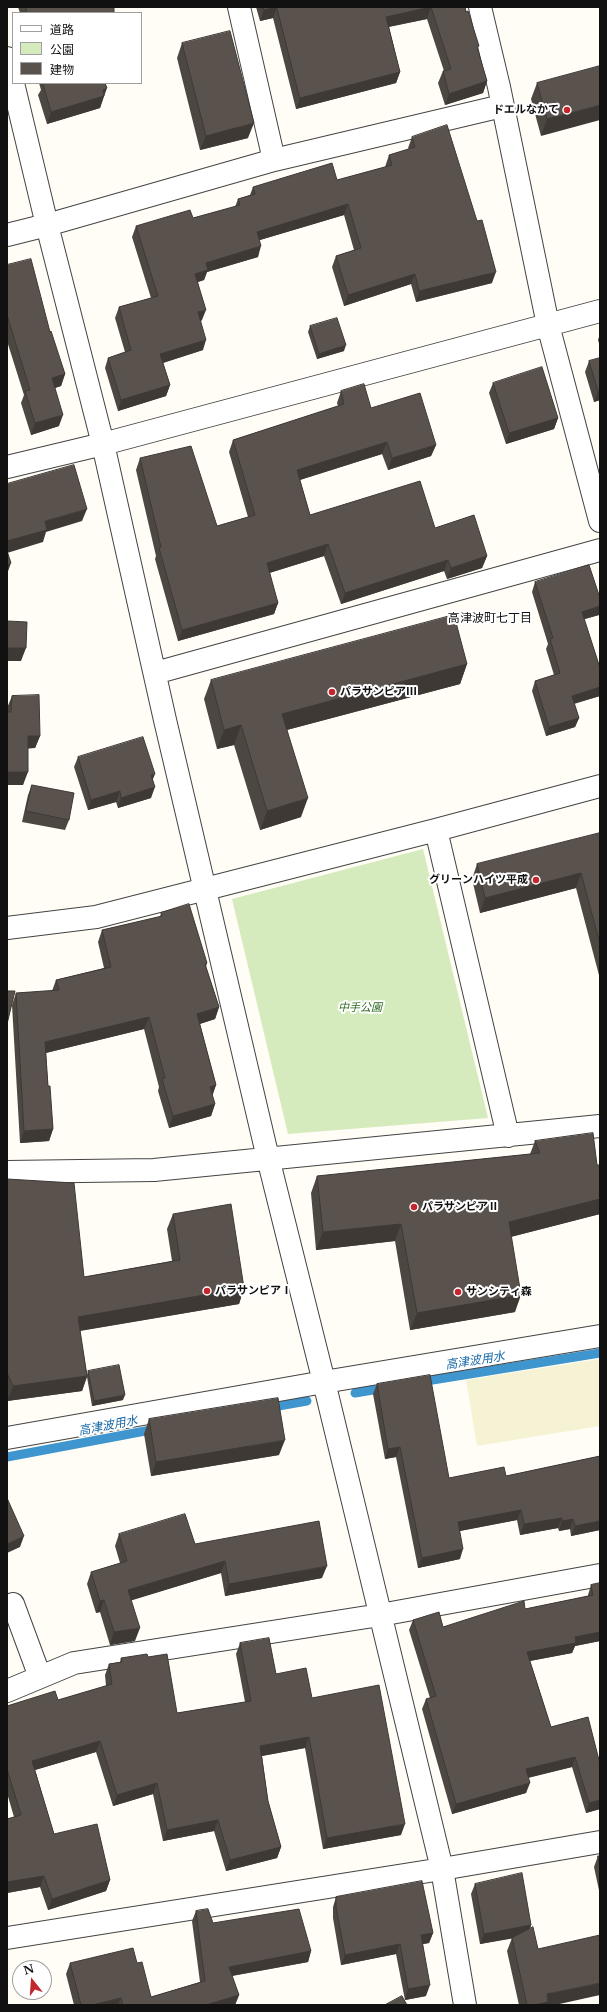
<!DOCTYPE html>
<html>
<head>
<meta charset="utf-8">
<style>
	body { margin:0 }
	#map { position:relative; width:607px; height:2012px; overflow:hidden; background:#fffdf5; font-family:"Libre Baskerville","Noto Sans JP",serif }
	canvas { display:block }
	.frame { position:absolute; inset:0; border:8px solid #111; pointer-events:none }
	.legend { position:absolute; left:12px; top:12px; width:130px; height:72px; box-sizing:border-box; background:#fff; border:1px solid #a0a0a0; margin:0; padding:5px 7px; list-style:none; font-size:12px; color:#111 }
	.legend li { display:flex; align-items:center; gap:8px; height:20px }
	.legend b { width:20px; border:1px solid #a0a0a0 }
	.north { position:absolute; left:12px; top:1960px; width:40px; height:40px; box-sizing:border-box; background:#fff; border:1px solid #a0a0a0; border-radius:50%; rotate:343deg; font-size:11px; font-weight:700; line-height:16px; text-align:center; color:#111 }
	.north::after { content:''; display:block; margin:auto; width:14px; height:18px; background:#c4262e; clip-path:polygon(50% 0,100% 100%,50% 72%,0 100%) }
</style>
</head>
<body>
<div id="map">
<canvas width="607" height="2012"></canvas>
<div class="frame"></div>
<ul class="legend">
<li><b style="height:5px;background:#fff"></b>道路</li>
<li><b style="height:11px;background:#d5ebbd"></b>公園</li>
<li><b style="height:11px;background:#5a524d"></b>建物</li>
</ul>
<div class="north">N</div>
</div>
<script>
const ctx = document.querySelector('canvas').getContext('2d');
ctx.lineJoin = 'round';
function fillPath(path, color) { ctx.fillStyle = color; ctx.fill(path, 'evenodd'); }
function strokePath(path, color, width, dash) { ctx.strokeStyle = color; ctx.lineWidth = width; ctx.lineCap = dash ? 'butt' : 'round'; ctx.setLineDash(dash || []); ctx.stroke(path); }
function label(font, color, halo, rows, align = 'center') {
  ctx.font = font + ' "Libre Baskerville","Noto Sans JP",serif'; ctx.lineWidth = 4; ctx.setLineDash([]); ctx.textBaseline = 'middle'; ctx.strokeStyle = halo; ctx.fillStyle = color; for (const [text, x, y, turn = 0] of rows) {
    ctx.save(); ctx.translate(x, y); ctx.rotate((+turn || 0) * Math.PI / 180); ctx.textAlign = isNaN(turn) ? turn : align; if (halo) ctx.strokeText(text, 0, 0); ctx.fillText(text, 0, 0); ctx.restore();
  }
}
fillPath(new Path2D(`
	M600 1359V1426L477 1446 466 1380Z`), '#f6f3d4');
fillPath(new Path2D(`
	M423 849 488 1118 288 1134 232 899Z`), '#d5ebbd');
strokePath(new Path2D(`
	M420 1382 600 1353
	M355 1393 385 1388
	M267 1408 307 1401
	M7 1457 156 1429`), '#3f96cf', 9);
const minor = new Path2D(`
	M239 7 274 160
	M480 7 499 87 548 325 600 521
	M7 58 47 225 103 444 165 720 268 1158 324 1382 442 1869 465 2005
	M7 235 47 225 274 160 502 106
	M7 467 103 444 600 311
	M155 673 600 550
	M436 830 508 1136
	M7 928 96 917 436 830 600 786
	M7 1172 154 1170 600 1126
	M7 1438 324 1382 600 1336
	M13 1604 40 1677
	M7 1691 74 1663 380 1615 600 1575
	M7 1938 442 1869 600 1842`);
strokePath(minor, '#444', 24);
strokePath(minor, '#fff', 22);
fillPath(new Path2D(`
	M18 7H114V13H20Z
	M256 7H465L487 81 483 93 445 105 438 83 443 71H444L427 19 389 27 400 72 396 83 296 109 273 18 260 21Z
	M182 43 248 138 200 150 177 58Z
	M600 66 541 136 531 99 537 83Z
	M39 83H105L104 95 100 108 47 124 38 95 41 90Z
	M412 137 492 283 416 302 411 284 344 306 332 267 336 256 354 250 344 215 260 240 258 257 207 272 204 280 198 282 202 320 201 321 203 350 163 363 170 385 166 396 118 411 105 368 108 358 125 352 115 318 119 307 151 298 132 237 136 226 193 218 235 207 238 199 250 195 253 187 337 180 385 167 389 155 409 149 408 148Z
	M7 265 50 332 65 374 61 386 55 388 59 426 31 435 21 403 24 395 7 341Z
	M310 326 344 351 317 359 308 332Z
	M600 334V347L598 340Z
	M600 358V400L594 402 585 372 589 361Z
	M493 383 558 418 554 429 506 444 489 393Z
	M341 391 436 445 431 456 388 470 382 454 300 480 310 515 435 528 487 556 482 568 447 579 444 571 341 604 324 556 269 573 278 603 274 614 178 641 155 559 156 556 136 470 140 458 217 526 248 517 229 452 233 440 338 406 337 403Z
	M535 582 600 598V611L599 615 584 619 600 668V696L574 704 579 718 575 727 546 736 532 691 535 681 554 675 546 649 548 644 532 592Z
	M467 664 460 684 287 730 301 817 260 830 234 745 217 749 204 699 211 680Z
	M12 696 40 736 35 748H28L23 785H7V708Z
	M78 757 153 780 151 798 118 808 116 802 88 810 74 767Z
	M32 785 69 820 65 830 22 822 28 795Z
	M600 833V979L576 888 480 913 472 879 477 864Z
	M161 913 207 963 206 967 219 1007 215 1019 200 1024 216 1085 212 1095 215 1104 211 1116 169 1128 158 1091 159 1087 144 1029 46 1053 48 1086 53 1129 49 1141 20 1143 12 1005 16 993 52 991 56 980 104 968 98 942 102 930 160 917Z
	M535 1141 597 1165H600V1214L511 1237 515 1312 410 1330 395 1241 316 1250 311 1193 317 1176 530 1154Z
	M7 1179 84 1277 172 1261 167 1229 173 1214 244 1288 239 1304 80 1331 87 1375 88 1371 123 1400 92 1406 87 1377 82 1391 7 1401Z
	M377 1384 449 1478 506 1476 600 1456V1530L571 1536 570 1529 559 1531 558 1528 520 1535 517 1520 460 1531V1559L418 1568 396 1457 385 1459 373 1394Z
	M149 1419 279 1455 151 1476 144 1434Z
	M119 1534 195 1544 322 1578 225 1596 221 1573 131 1600 135 1641 110 1645 100 1612 96 1613 87 1584 91 1572 120 1563 115 1546Z
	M600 1583V1641L575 1646 572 1653 530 1661 551 1727 588 1717 600 1809 586 1813 572 1767 528 1778 526 1793 452 1814 422 1709 426 1699 430 1698 409 1630 413 1620 443 1627 525 1609 588 1596V1595L591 1585Z
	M240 1643 276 1674 312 1698 401 1835 323 1849 305 1748 262 1756 268 1801 281 1847 277 1858 226 1871 214 1831 163 1841 153 1794 113 1806 96 1752 35 1770 54 1834 110 1880 106 1891 48 1910 40 1887 7 1893V1819L14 1817 7 1793V1706L58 1700 106 1686 105 1675 109 1664 120 1662 121 1658 148 1657 177 1713 245 1702 236 1654Z
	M598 1856H600V1895L594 1867Z
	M475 1884 531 1925 530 1929 538 1949 555 2005H519L507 1951 512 1938 480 1944 471 1894Z
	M336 1897 433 1933 429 1943 423 1944 426 1996 405 2000 396 1954 341 1965 333 1918V1907Z
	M196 1911 213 1923 311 1951 308 1962 232 1976 239 1995 235 2005H74L66 1974 70 1963H137L151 1997 200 1982 192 1921Z`), '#4d4742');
fillPath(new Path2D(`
	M277 7 273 18 260 21 264 10Z
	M431 7 427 19 382 28 386 17Z
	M400 72 396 83 296 109 300 98Z
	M487 81 483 93 445 105 449 94Z
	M107 88 100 108 47 124 51 112Z
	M600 105V120L541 136 547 119Z
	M254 123 248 138 200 150 206 136Z
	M348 204 344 215 253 242 257 232Z
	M261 246 258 257 207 272 204 280 191 284 195 274 206 263Z
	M496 272 492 283 416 302 419 291Z
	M415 274 411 284 344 306 348 295Z
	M206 310 202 320 194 323 198 312Z
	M206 340 203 350 156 365 160 354Z
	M346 345 344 351 317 359 319 354Z
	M65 374 61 386 48 390 52 378Z
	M170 385 166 396 118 411 121 400Z
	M598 391H600V400L594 402Z
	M63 415 59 426 31 435 35 423Z
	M558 418 554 429 506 444 509 433Z
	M387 442 382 454 293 482 297 470Z
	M436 445 431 456 388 470 392 458Z
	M87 509 82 521 46 532 43 542 7 553V541L45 521Z
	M328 544 324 556 263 575 267 563Z
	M487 556 482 568 447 579 451 568Z
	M448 560 444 571 341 604 345 593Z
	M11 563 7 574V565Z
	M278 603 274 614 178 641 182 630Z
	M600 606V611L599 615 578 621 582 612Z
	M7 648H26L21 661H7Z
	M467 664 460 684 275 733 282 714Z
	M600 687V696L568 705 572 696Z
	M579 718 575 727 546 736 549 727Z
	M241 725 234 745 217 749 224 730Z
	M28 736H40L35 748 23 749Z
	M7 772H28L23 785H7Z
	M155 774 151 784V775Z
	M155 787 151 798 118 808 121 798Z
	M120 791 116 802 88 810 91 800Z
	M308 798 301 817 260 830 267 811Z
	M581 873 576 888 480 913 485 898Z
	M219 1007 215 1019 193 1026 197 1014Z
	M149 1017 144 1029 41 1054 45 1042Z
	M216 1085 212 1097 210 1087Z
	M215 1104 211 1116 169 1128 173 1116Z
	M53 1129 49 1141 20 1143 24 1131Z
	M600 1199V1214L502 1239 509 1222Z
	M401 1224 395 1241 316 1250 323 1232Z
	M244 1288 239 1304 72 1332 78 1317Z
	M521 1295 515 1312 410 1330 417 1313Z
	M87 1376 82 1391 7 1401 13 1386Z
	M125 1395 123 1400 92 1406 94 1401Z
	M285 1440 279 1455 151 1476 156 1462Z
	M400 1447 396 1457 385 1459 388 1449Z
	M521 1510 517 1520 454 1532 458 1522Z
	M562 1518 558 1528 520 1535 524 1524Z
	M573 1519 570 1529 559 1531 562 1521Z
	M600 1521V1530L571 1536 575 1526Z
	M24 1536 20 1547 7 1553V1544Z
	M463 1549 460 1559 418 1568 422 1558Z
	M225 1561 221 1573 123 1603 128 1590Z
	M327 1566 322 1578 225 1596 229 1584Z
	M104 1600 100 1612 96 1613 100 1601Z
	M140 1628 135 1641 110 1645 114 1632Z
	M600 1632V1641L575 1646 572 1653 524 1662 527 1652 575 1637Z
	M309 1737 305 1748 256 1757 260 1746Z
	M100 1741 96 1752 28 1772 32 1761Z
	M575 1757 572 1767 522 1779 526 1769Z
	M157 1783 153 1794 113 1806 117 1795Z
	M530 1783 526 1793 452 1814 456 1804Z
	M600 1800V1809L586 1813 589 1803Z
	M218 1820 214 1831 163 1841 167 1830Z
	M405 1824 401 1835 323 1849 327 1838Z
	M281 1847 277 1858 226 1871 230 1860Z
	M44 1876 40 1887 7 1893V1882Z
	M110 1880 106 1891 48 1910 52 1899Z
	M531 1925 527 1936 480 1944 484 1934Z
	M433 1933 429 1943 417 1945 421 1935Z
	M400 1944 396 1954 341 1965 345 1955Z
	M311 1951 308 1962 225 1977 229 1967Z
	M600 1983V1995L555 2005H534L547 1994Z
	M430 1985 426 1996 405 2000 408 1989Z
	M239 1995 235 2005H206Z
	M121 1998 118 2005H92Z`), '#3f3936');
const building = new Path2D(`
	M26 7H114V13H27Z
	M263 7H277L264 10Z
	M277 7H465L466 12 468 11 479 46 477 47 487 81 449 94 443 71 451 69 431 7 386 17 400 72 300 98Z
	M230 31 254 123 206 136 182 43Z
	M600 66V105L547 119 537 83Z
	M45 83H105L107 88 103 90 104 96 51 112 43 84Z
	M447 125 477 221 482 220 496 272 419 291 415 274 348 295 336 256 361 248 348 204 257 232 261 246 206 263 208 270 195 274 206 310 198 312 206 340 160 354 170 385 121 400 108 358 131 350 119 307 158 296 136 226 190 210 193 218 240 205 238 199 255 194 253 187 332 163 337 180 392 165 389 155 415 147 412 137Z
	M31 259 50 332 51 331 65 374 52 378 63 415 35 423 25 391 30 390 7 315V265Z
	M337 318 346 345 319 354 310 326Z
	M600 358V391H598L589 361Z
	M542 367 558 418 509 433 493 383Z
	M364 384 371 408 420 393 436 445 392 458 387 442 297 470 310 515 420 481 435 528 474 515 487 556 451 568 448 560 345 593 328 544 267 563 278 603 182 630 159 548 161 547 140 458 191 446 217 526 255 515 233 440 344 404 341 391Z
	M74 465 87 509 45 521 47 530 7 541V484Z
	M7 551 11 563 7 565Z
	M589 565 600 598V606L582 612 600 668V687L572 696 579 718 549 727 535 681 560 673 550 639 553 638 535 582Z
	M454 615 467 664 282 714 308 798 267 811 241 725 224 730 211 680Z
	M7 621 27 622 26 648H7Z
	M39 695 40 736H28V772H7V712H11L12 696Z
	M143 737 155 774 151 775 155 787 121 798 120 791 91 800 78 757Z
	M32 785 74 793 69 820 26 811Z
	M600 833V944L581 873 485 898 477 864Z
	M189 904 207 963 205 964 219 1007 197 1014 216 1085 210 1087 215 1104 173 1116 162 1079 165 1078 149 1017 45 1042 48 1086H50L53 1129 24 1131 16 993 59 990 56 980 111 967 102 930 162 916 161 913Z
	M7 991H15L7 1024Z
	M593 1133 597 1165H600V1199L509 1222 521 1295 417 1313 401 1224 323 1232 317 1176 540 1153 535 1141Z
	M7 1179 74 1183 84 1277 180 1260 173 1214 231 1204 244 1288 78 1317 87 1376 13 1386 7 1373Z
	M119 1365 125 1395 94 1401 88 1371Z
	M430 1375 449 1478 504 1467 506 1476 600 1456V1521L575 1526 573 1519 562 1521V1518L524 1524 521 1510 458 1522 463 1549 422 1558 400 1447 388 1449 377 1384Z
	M278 1398 285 1440 156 1462 149 1419Z
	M7 1498 24 1536 7 1544Z
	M185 1514 195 1544 319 1521 327 1566 229 1584 225 1561 128 1590 140 1628 114 1632 104 1600 100 1601 91 1572 127 1561 119 1534Z
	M600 1583V1632L575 1637 576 1643 527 1652 551 1727 588 1717 600 1764V1800L589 1803 575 1757 526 1769 530 1783 456 1804 426 1699 436 1696 413 1620 439 1612 443 1627 524 1601 525 1609 593 1595 591 1585Z
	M269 1638 276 1674 306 1668 312 1698 379 1685 405 1824 327 1838 309 1737 260 1746 268 1801 281 1847 230 1860 218 1820 167 1830 157 1783 117 1795 100 1741 32 1761 54 1834 97 1824 110 1880 52 1899 44 1876 7 1882V1819L21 1815 7 1769V1706L55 1691 58 1700 112 1684 109 1664 122 1662 121 1658 147 1654 148 1657 167 1654 177 1713 251 1701 240 1643Z
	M598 1856H600V1867Z
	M522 1873 531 1925 484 1934 475 1884Z
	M422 1881 433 1933 421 1935 430 1985 408 1989 400 1944 345 1955 336 1907V1897Z
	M208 1909 213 1923 299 1909 311 1951 229 1967 239 1995 206 2005H123L121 1998 92 2005H81L70 1963 133 1948 137 1963 142 1962 151 1997 205 1981 196 1911Z
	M533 1927 538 1949 600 1935V1983L547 1994 548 2002 534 2005H527L512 1938Z
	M402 1996 407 2005H385Z`);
fillPath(building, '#5a524d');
strokePath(building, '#3f3936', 1);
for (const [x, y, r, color] of [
	[567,110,4,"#c4262e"],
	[332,692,4,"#c4262e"],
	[536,880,4,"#c4262e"],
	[414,1207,4,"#c4262e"],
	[207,1291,4,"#c4262e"],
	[458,1292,4,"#c4262e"]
]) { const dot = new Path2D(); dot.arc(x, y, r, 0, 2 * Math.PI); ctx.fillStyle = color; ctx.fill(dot); strokePath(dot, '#fff', 1.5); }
label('bold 11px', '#111', '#fff', [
	["ドエルなかて",559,110,"right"],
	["パラサンピアⅢ",340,692],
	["グリーンハイツ平成",528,880,"right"],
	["パラサンピアⅡ",422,1207],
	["パラサンピアⅠ",215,1291],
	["サンシティ森",466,1292]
], 'left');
label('italic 11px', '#2f6b1f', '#fff', [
	["中手公園",360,1008]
]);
label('12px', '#111', '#fff', [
	["高津波町七丁目",490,619]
]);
label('italic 12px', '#1768a6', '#fff', [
	["高津波用水",475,1361,-9],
	["高津波用水",108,1426,-11]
]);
</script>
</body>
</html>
